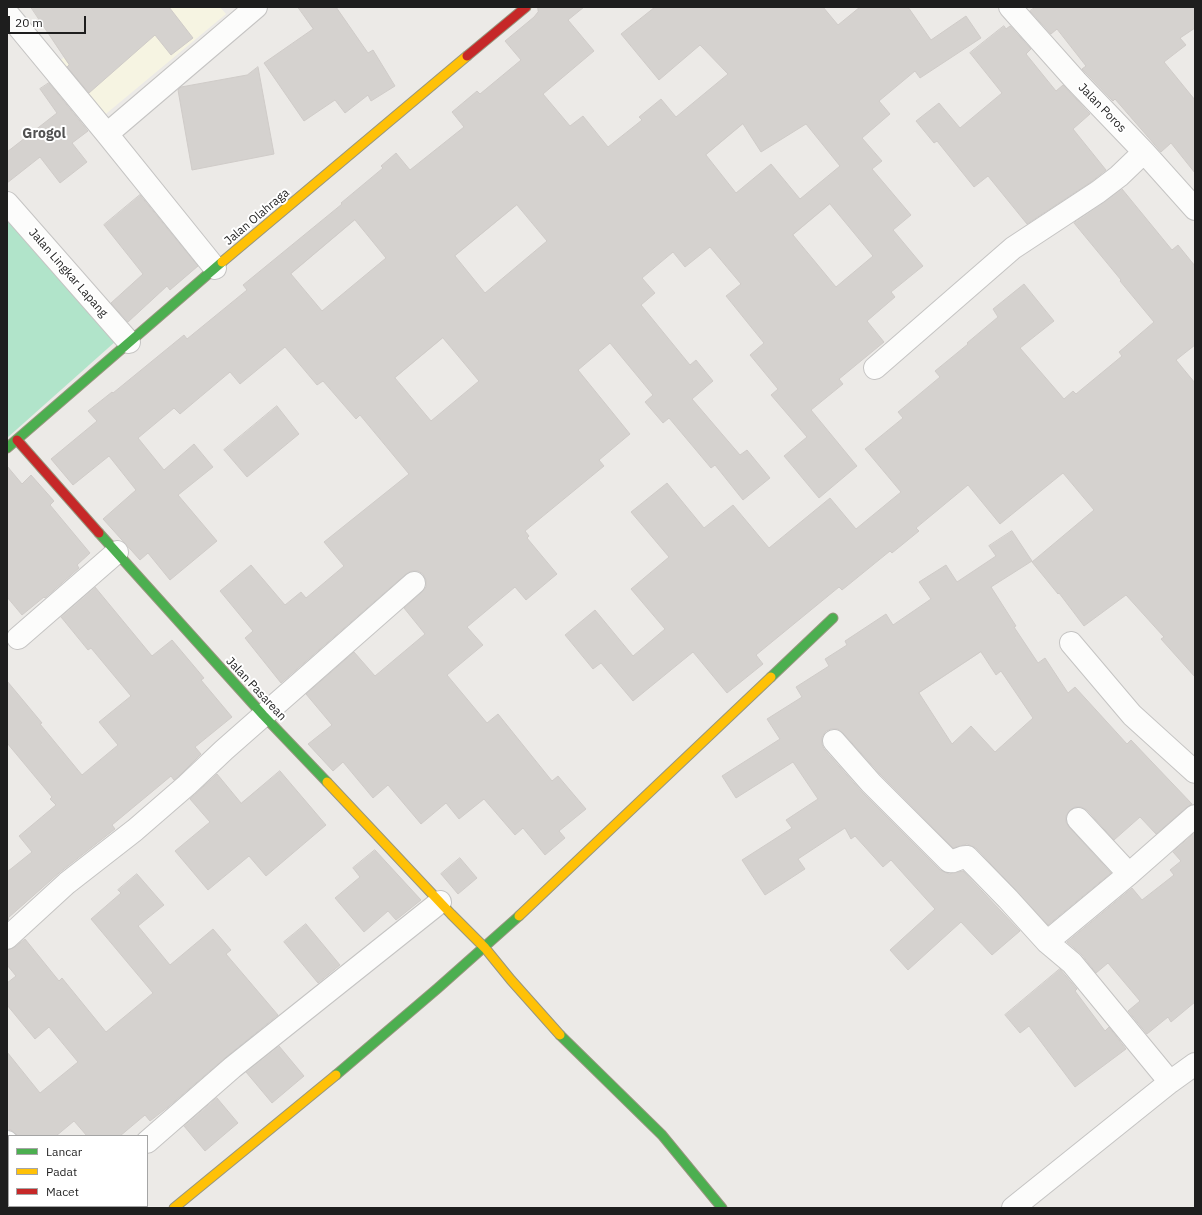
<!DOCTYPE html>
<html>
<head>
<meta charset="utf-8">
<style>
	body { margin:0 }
	#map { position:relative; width:1202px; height:1215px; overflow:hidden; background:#eceae7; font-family:"IBM Plex Sans",sans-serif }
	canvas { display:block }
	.frame { position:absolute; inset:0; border:8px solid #1e1e1e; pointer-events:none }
	.legend { position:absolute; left:8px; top:1135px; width:140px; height:72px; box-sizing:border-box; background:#fff; border:1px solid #a5a5a5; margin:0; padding:5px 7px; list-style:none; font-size:12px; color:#1e1e1e }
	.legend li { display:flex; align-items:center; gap:8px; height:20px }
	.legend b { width:20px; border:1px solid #a5a5a5 }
	.scale { position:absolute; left:8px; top:16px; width:78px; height:18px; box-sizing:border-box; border:2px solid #1e1e1e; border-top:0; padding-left:5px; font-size:12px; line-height:14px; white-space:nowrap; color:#1e1e1e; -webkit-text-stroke:3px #fff; paint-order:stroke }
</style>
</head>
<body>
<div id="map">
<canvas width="1202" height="1215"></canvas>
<div class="frame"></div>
<ul class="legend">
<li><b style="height:5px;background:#4caf50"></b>Lancar</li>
<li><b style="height:5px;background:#ffc107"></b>Padat</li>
<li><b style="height:5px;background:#c62828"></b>Macet</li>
</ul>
<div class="scale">20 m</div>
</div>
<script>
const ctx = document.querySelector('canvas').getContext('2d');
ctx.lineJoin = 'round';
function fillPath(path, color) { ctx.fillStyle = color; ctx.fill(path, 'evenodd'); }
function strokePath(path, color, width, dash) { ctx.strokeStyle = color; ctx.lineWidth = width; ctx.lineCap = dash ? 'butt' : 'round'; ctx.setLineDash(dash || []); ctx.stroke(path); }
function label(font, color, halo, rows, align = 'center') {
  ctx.font = font + ' "IBM Plex Sans",sans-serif'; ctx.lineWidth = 4; ctx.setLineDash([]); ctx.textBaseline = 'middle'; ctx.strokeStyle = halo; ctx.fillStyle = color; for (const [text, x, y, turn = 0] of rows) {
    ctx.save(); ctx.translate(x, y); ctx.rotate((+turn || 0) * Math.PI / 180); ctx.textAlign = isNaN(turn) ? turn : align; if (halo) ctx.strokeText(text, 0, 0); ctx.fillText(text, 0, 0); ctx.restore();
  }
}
fillPath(new Path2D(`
	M124 7H220L226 14 101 118 56 64Z`), '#f6f4e2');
fillPath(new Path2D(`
	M7 219 116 341 7 438Z`), '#b1e4ca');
const building = new Path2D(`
	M31 7H169L193 38 171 55 155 35 89 93 67 67 69 65Z
	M298 7H336L368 53 373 50 395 86 371 101 368 95 345 113 335 100 304 121 264 63 313 29Z
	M538 7H584L568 20 594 51 543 94 570 126 583 116 608 147 642 120 639 117 661 99 676 117 728 74 700 45 659 80 621 34 655 7H823L838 25 860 7H908L931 40 966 16 981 38 920 78 915 71 879 101 890 114 862 138 882 161 872 169 911 215 893 230 923 266 891 292 895 297 867 321 884 342 839 379 843 384 811 410 857 466 819 498 784 456 807 437 771 395 778 389 750 355 764 343 726 296 741 284 710 247 685 267 673 252 642 278 655 293 641 305 690 365 696 360 713 381 692 399 740 455 747 450 770 478 743 500 715 465 711 468 669 418 663 423 645 402 653 395 610 343 578 370 630 434 599 460 604 466 525 531 529 536 527 538 557 574 526 600 515 587 467 627 483 645 447 675 487 723 498 714 552 781 558 776 586 809 559 831 565 838 545 855 523 828 515 835 484 799 459 819 446 803 421 824 388 785 373 798 343 762 333 771 308 744 332 725 306 694 354 652 375 676 425 634 404 608 422 592 426 587V580L423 574 418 571H412L406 574 281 683 245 638 253 631 220 591 251 565 285 605 301 592 306 598 344 566 324 542 409 474 360 415 356 419 323 381 317 385 285 347 240 384 230 372 180 414 174 408 138 438 164 470 194 444 213 467 178 495 217 541 170 580 148 553 140 560 103 519 136 490 109 456 73 485 51 459 97 421 88 411 112 392 113 393 184 335 187 339 247 290 243 285 342 204 341 203 383 168 381 166 396 153 410 170 464 127 452 112 477 91 480 94 521 60 505 41 534 17 538 12ZM743 124 761 152 806 124 840 166 800 199 771 164 736 193 706 155ZM830 204 873 256 836 287 793 235ZM517 205 547 241 485 293 455 256ZM355 220 386 258 322 311 291 274ZM443 338 479 381 431 421 395 378Z
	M1036 7H1195V28L1180 38 1186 45 1164 62 1195 100V173L1171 143 1161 152 1115 99 1113 101 1082 69 1086 66 1057 29 1051 34 1030 11Z
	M1004 26 1006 29 1010 26 1031 49 1026 54 1056 91 1063 85 1090 114 1073 129 1106 170 1091 182 1027 224 988 176 974 187 937 141 934 143 916 121 939 103 960 128 1002 93 970 53Z
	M258 67 274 154 192 170 178 90 181 87 247 75Z
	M49 83 88 131 72 143 87 162 60 183 40 157 7 183V152L57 113 40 89Z
	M1122 189 1172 250 1178 245 1195 266V345L1176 360 1195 383V677L1161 639 1164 637 1126 595 1084 626 1059 593 1058 594 1032 562 1094 510 1063 473 1000 524 968 485 916 528 919 531 892 553 890 551 842 590 839 587 756 655 763 664 727 693 693 652 633 701 601 663 593 669 565 635 595 610 633 656 665 629 631 589 669 557 631 512 667 483 704 528 733 505 769 548 830 498 856 529 901 492 865 449 903 418 898 412 940 377 935 371 968 344 967 343 998 317 993 309 1024 284 1054 321 1020 348 1064 399 1073 391 1076 394 1122 356 1119 352 1154 322 1120 281 1121 280 1074 223Z
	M140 195 198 266 170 290 167 286 128 322 111 303 143 274 104 225Z
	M277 406 299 434 247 477 224 450Z
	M7 466 22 484 31 475 54 501 50 505 90 553 77 565 79 568 45 598 44 597 22 615 7 597Z
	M1012 531 1032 561 991 587 1016 626 1014 627 1038 663 1045 658 1068 693 1075 687 1127 744 1131 740 1192 804 1187 807 1156 834 1140 817 1114 840 1087 810 1081 807H1075L1070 810 1066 816V822L1069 827 1111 873 1048 925 976 848 967 844 953 848 880 774 843 733 838 729H831L826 731 822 737V744L824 749 862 792 940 870 949 874 963 871 1020 931 992 955 961 922 908 970 890 950 935 909 891 860 883 867 855 836 851 839 845 828 798 859 805 869 765 895 742 860 792 828 786 820 818 799 793 762 736 798 722 776 780 739 767 719 802 697 796 687 829 666 825 659 847 645 845 641 886 614 893 625 931 599 919 582 946 565 957 582 996 556 989 546ZM981 652 996 675 1001 671 1033 718 995 752 971 726 952 744 919 693Z
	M95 587 152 656 172 640 204 678 201 680 232 717 195 747 201 754 179 776 174 780 171 776 112 825 115 829 59 873 8 918 9 919 7 921V872L32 852 19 836 56 805 50 799 52 797 7 743V681L42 723 40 724 82 775 118 745 99 722 131 696 91 648 88 650 61 617Z
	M280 771 326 825 266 876 249 856 208 890 175 851 210 822 190 799 217 774 241 803Z
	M1195 833V1002L1171 1022 1168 1017 1147 1034 1128 1011 1140 1001 1108 963 1096 973 1082 955 1067 942 1132 888 1142 900 1174 875 1170 870 1181 861 1173 852Z
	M375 850 421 900 396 920 388 911 364 932 335 898 360 877 353 868Z
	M460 858 477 878 458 894 441 874Z
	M137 874 164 905 138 926 170 965 213 929 231 950 226 954 278 1015 225 1058 168 1107 150 1121 145 1115 120 1136H87L74 1121 56 1136H18L11 1130H7V1052L40 1093 78 1062 49 1027 35 1039 7 1005V983L16 976 7 965V950L15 947 25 939 59 981 62 978 106 1032 153 993 91 919 121 893 118 890Z
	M306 924 340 965 318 983 284 942Z
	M1060 969 1077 989 1075 991 1105 1031 1109 1027 1126 1049 1075 1087 1029 1026 1020 1033 1005 1015Z
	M279 1046 304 1076 272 1103 246 1072Z
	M217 1098 238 1123 205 1151 184 1126Z`);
fillPath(building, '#d5d2cf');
strokePath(building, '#cfcbc8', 1);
const street = new Path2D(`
	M1010 7 1076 81 1144 152 1195 209
	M7 13 107 134 215 268
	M107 134 256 7
	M7 203 129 342
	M875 368 1013 248 1098 192 1119 176 1144 152
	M18 638 117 552
	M1071 643 1132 715 1195 772
	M834 741 871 783 949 861C955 863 960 856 967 857L1008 899 1047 942 1072 963 1170 1082
	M1078 819 1129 874
	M7 938 67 883 135 830 187 785 224 750 414 583
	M1047 942 1129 874 1195 816
	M7 1142 9 1144
	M147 1142 233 1067 440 902
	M75 1208 78 1206
	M1013 1208 1170 1082 1195 1064`);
const fast = new Path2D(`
	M7 448 222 262
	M99 533 263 715 327 782
	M771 677 833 618
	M560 1035 662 1135 722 1208
	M336 1075 438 988 519 916`);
const slow = new Path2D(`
	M222 262 467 56
	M327 782 451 914 485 948 511 980 560 1035
	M519 916 771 677
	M174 1208 336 1075`);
const jam = new Path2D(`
	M467 56 526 7
	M17 440 99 533`);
strokePath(street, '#c5c4c3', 24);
strokePath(fast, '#97967e', 11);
strokePath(slow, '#97967e', 11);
strokePath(jam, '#97967e', 11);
strokePath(street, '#fcfcfb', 22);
strokePath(fast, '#4caf50', 9);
strokePath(slow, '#ffc107', 9);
strokePath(jam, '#c62828', 9);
label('12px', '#1e1e1e', '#fff', [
	["Jalan Poros",1102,108,46],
	["Jalan Olahraga",257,217,-40],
	["Jalan Lingkar Lapang",68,273,49],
	["Jalan Pasarean",256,689,47]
]);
label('bold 14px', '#515151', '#fff', [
	["Grogol",44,134]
]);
</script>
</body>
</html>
